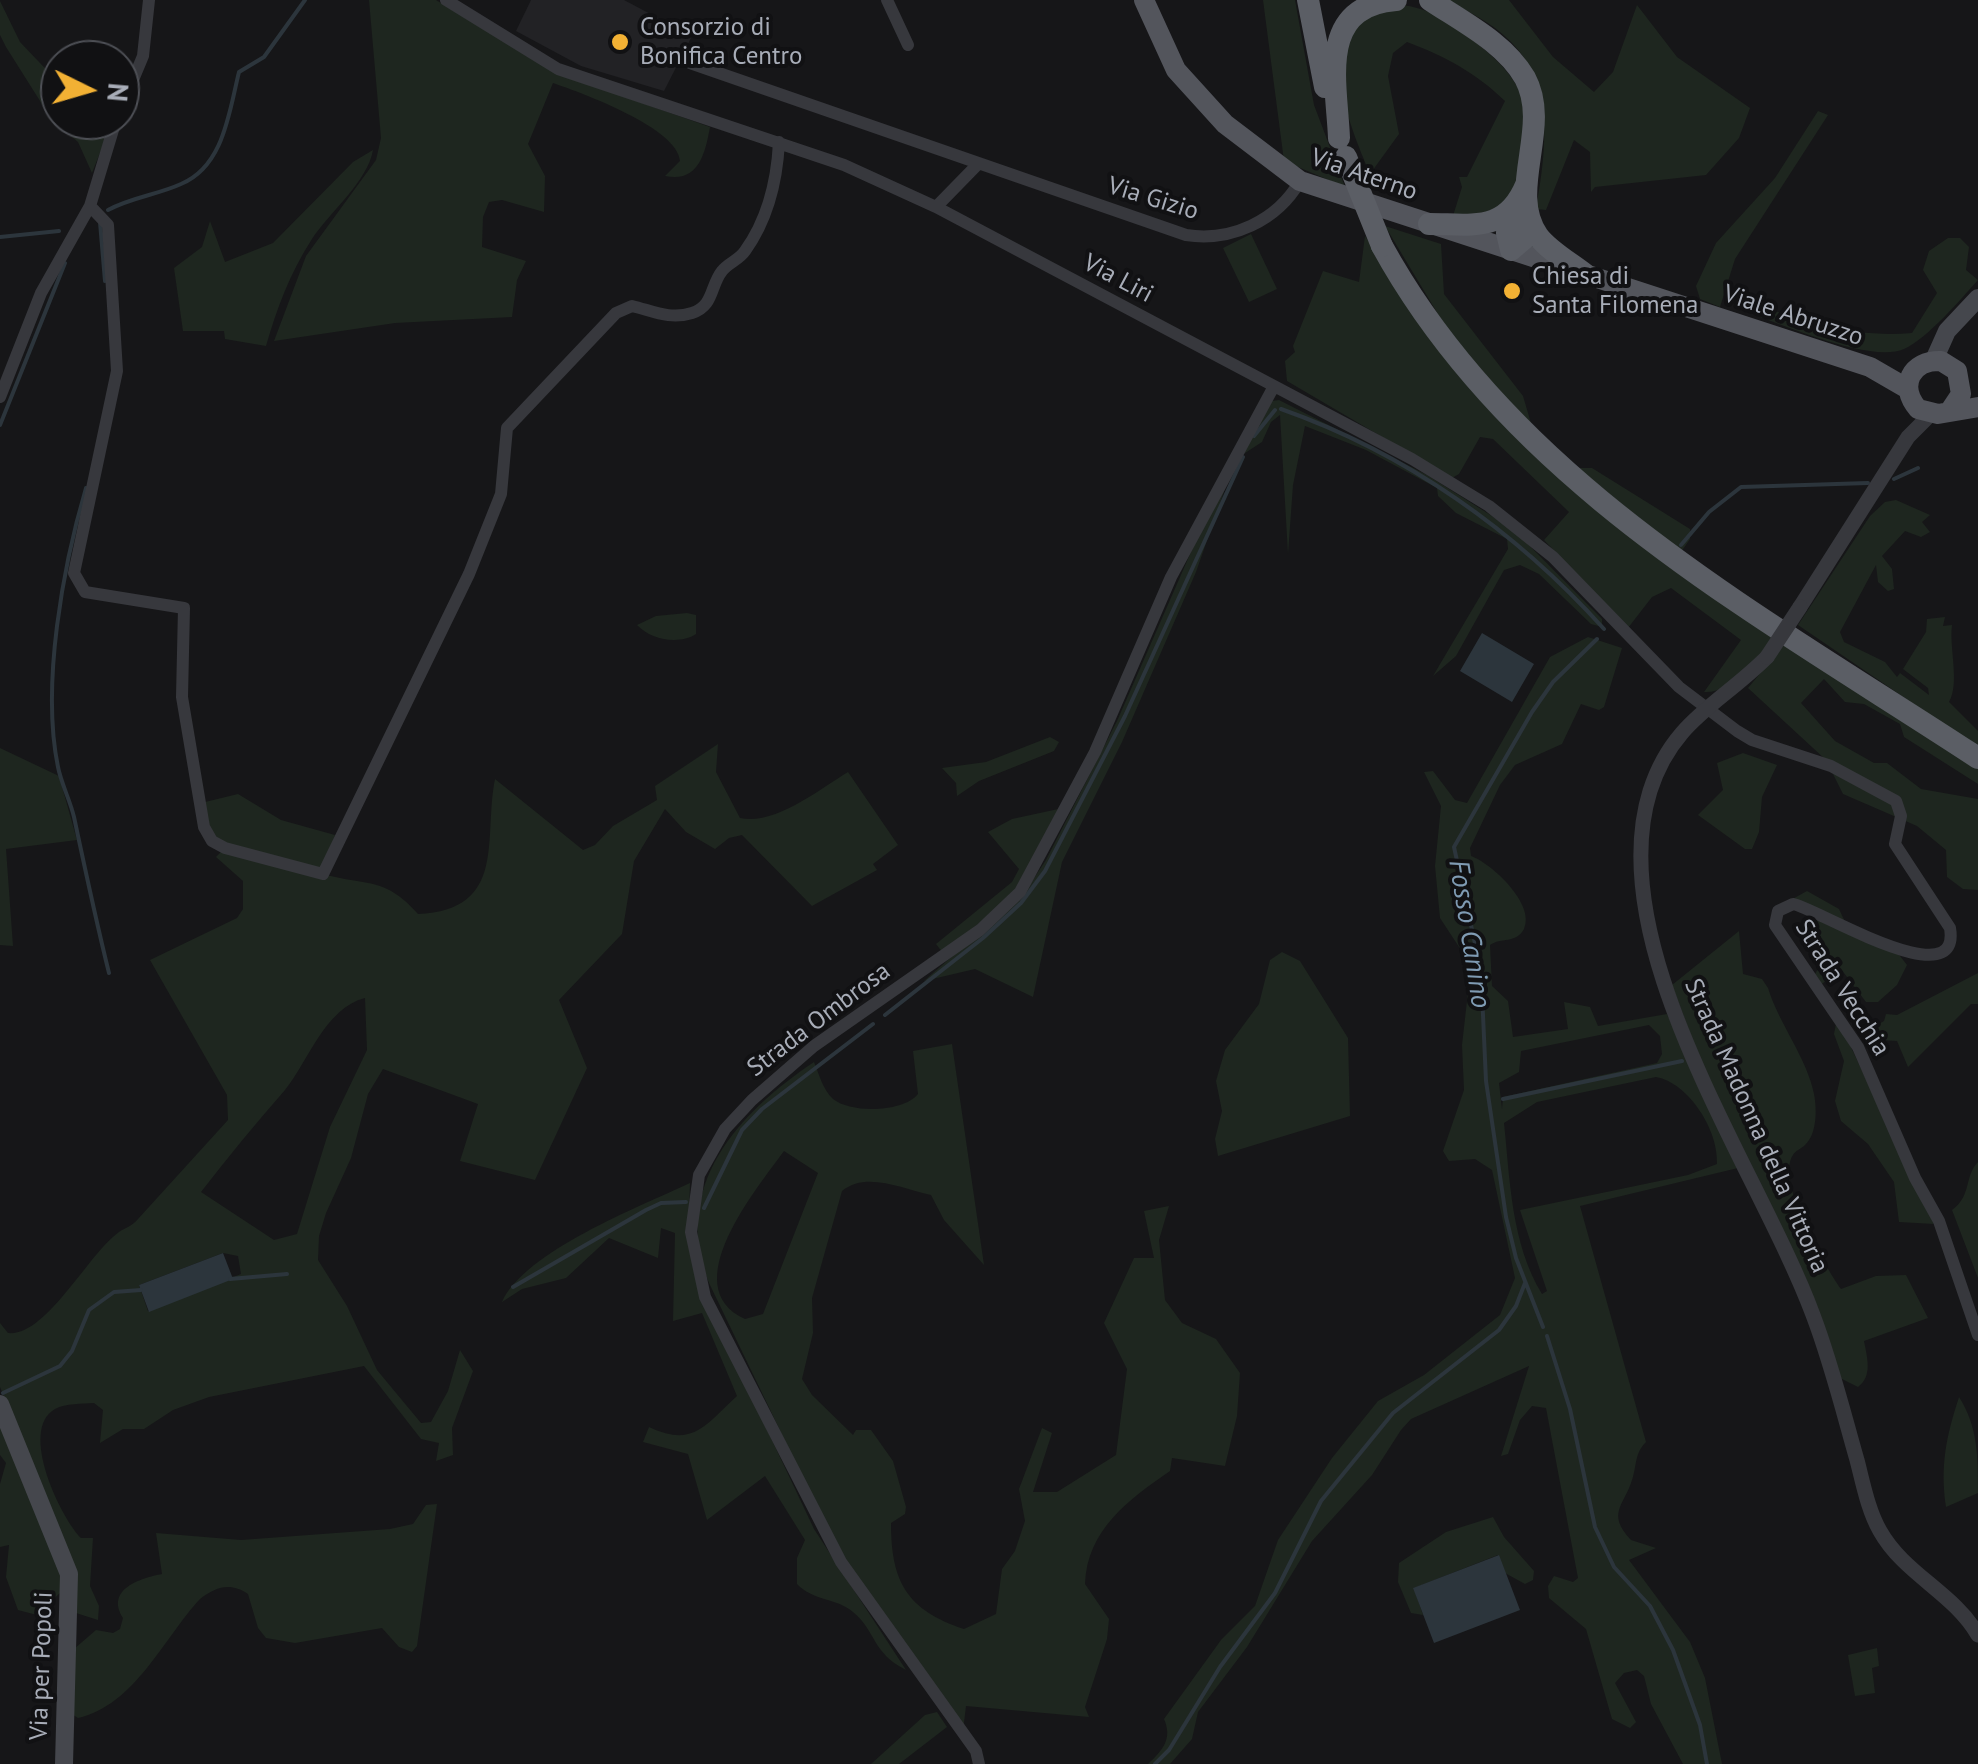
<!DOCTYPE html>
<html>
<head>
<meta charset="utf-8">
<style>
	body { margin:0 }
	#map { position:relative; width:1978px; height:1764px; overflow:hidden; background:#161618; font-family:"PT Sans",sans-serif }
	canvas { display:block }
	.north { position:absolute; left:40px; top:40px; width:100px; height:100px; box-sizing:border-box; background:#111113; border:2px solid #4d4f55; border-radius:50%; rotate:95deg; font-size:28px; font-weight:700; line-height:40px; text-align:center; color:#a8adb8 }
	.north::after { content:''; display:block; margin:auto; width:35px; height:45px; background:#f2b134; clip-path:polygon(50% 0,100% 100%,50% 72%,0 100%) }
</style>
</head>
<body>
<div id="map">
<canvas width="1978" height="1764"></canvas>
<div class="north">N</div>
</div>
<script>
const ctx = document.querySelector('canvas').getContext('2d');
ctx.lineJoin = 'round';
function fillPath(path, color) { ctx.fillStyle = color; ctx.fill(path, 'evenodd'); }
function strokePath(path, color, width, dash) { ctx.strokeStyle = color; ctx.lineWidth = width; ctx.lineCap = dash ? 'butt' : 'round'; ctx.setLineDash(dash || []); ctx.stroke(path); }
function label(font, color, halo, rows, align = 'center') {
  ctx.font = font + ' "PT Sans",sans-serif'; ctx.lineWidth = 8; ctx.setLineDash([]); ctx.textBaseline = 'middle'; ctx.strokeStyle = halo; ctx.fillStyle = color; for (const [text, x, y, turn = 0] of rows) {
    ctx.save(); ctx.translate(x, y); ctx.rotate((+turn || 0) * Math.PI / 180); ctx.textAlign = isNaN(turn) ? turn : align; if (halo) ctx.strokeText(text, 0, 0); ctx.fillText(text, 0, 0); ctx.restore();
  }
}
fillPath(new Path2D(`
	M531 0H624L692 36 664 91 581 66 516 31Z`), '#222225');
fillPath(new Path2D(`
	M369 0H436L554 72 710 127C705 155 698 183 665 176L680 161C678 128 582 93 553 83L528 144 545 176 544 212 502 200 489 202 483 217 482 247 526 261 517 280 512 317 395 323 274 341 306 256 376 160 381 138Z
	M1263 0H1295L1314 105 1345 187 1284 161Z
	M1449 0H1509L1553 57 1594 92 1613 72 1637 5 1677 57 1750 108 1739 138 1706 175 1595 187 1591 192 1590 152 1574 140 1546 210 1536 209C1546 151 1556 84 1508 39 1492 23 1468 12 1449 0Z
	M0 1 20 42 60 84V120H113L92 173 78 142 52 120 6 47 0 35Z
	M1400 5C1428 7 1448 22 1470 38 1545 94 1533 129 1508 210L1452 219 1462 187 1459 177H1467L1505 101C1476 73 1445 56 1407 42L1393 53 1388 76 1399 134 1370 174C1355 137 1314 47 1363 20 1374 13 1388 10 1400 5Z
	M1818 111 1828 115 1735 259 1720 307 1700 299 1696 286 1716 243 1775 178Z
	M373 150C368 181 329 213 312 239 290 273 277 308 266 346L225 339 224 331H183L174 268 202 247 210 221 225 262 273 243 353 162Z
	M1385 226 1441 244 1444 294 1523 396 1533 430 1459 349Z
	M1251 234 1277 289 1249 302 1223 248Z
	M1365 236 1449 359 1776 635C1761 656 1732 694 1704 692L1741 640 1671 588 1652 597 1628 628 1544 540 1569 512 1493 439 1480 437 1459 474 1452 478 1287 381 1285 361 1295 352 1293 346 1323 271 1359 282Z
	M1948 238H1960L1969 247 1966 270 1978 280C1960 300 1928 338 1904 349 1872 363 1792 328 1760 317L1756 311 1758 305C1809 323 1858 338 1912 333L1937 293 1923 270 1929 251Z
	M1279 400 1427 475 1492 516 1520 536 1602 619V627L1591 624 1539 574 1520 565 1504 570 1456 656 1433 676 1508 549 1507 539 1456 513 1438 496 1437 488 1366 450 1305 426 1293 485 1288 554 1280 415 1271 422 1262 442 1242 455 1272 401Z
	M1578 468H1592L1690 529V539L1681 552Z
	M1227 483 1196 572 1122 742 1062 862 1033 997 975 969 924 981 1024 893 1046 860 1117 721 1198 536Z
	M1896 500 1930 515 1922 522 1930 532 1921 537 1905 531 1882 556 1892 569 1894 589 1888 591 1878 582 1876 565 1840 632 1844 642 1885 662 1897 677 1900 673 1929 695 1928 688 1903 669 1926 632 1927 619 1945 617 1943 626 1952 625C1949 648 1960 683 1949 702L1978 731V748L1798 625 1870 516 1885 502Z
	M687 613 696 615V634C679 645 651 640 637 625L656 616Z
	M1588 637 1622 648 1604 707 1599 710 1581 704 1562 744 1515 765 1500 785 1470 848 1471 856C1491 863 1536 904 1524 929 1516 944 1501 937 1490 945L1492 986 1508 1001 1513 1037 1568 1029 1564 1002 1590 1007 1598 1026 1667 1014 1738 1168 1580 1206 1646 1442C1634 1454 1637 1466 1632 1480 1624 1506 1606 1513 1631 1540L1656 1548 1629 1560 1690 1642 1705 1678 1722 1764H1683L1651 1704 1644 1676 1637 1670 1624 1673 1615 1683 1636 1722 1630 1728 1612 1719 1586 1629 1549 1598 1548 1586 1554 1576 1573 1582 1578 1578 1546 1408 1532 1406 1520 1420 1508 1454 1501 1456 1529 1366 1411 1419 1401 1430 1372 1475 1312 1541 1247 1647 1198 1712 1192 1739 1170 1764H1148C1162 1751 1173 1739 1164 1719L1221 1640 1255 1606 1278 1540 1332 1458 1378 1401 1424 1375 1500 1315 1515 1278 1492 1170 1475 1159 1449 1161 1443 1151 1464 1090 1462 1045 1468 992 1461 950 1440 918 1435 866 1441 806 1424 772 1433 771 1455 800 1467 803 1550 657ZM1649 1025 1660 1036 1662 1054 1657 1063 1503 1097 1502 1109 1499 1083 1519 1072 1521 1051ZM1656 1077C1689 1083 1719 1131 1717 1164L1688 1175 1520 1210 1547 1291 1542 1294C1511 1243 1510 1179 1504 1123L1537 1102Z
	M1787 641 1978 766V784L1904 737 1900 724 1864 704 1845 702 1824 679 1801 703 1835 741 1874 763H1887L1921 789 1978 799V890L1963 889 1947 877 1946 850 1917 826 1843 794 1826 760 1748 688Z
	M1050 737 1059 742 1054 751 979 781 957 796 956 783 942 768 986 762Z
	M718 744 716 772 740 818C774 826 820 789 848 772L898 845 873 864 877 870 812 906 742 835 729 838 715 849 686 832 665 809 634 861 622 934 559 1000 587 1068 535 1180 460 1161 478 1104 383 1069 368 1094 351 1158 326 1213 319 1236 318 1260 347 1306 377 1370 421 1423 431 1422 448 1391 460 1350 473 1371 452 1428 453 1455 436 1461 439 1443 421 1439 364 1366 209 1397 173 1410 144 1429H123L100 1443 103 1410 94 1403C82 1404 66 1403 55 1409 18 1430 61 1518 81 1538H93L90 1586 99 1606 98 1620 76 1613 59 1532 0 1387V1323L8 1333C46 1337 88 1254 119 1232 125 1228 132 1226 138 1219L228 1120 227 1095 150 960 237 918 243 909V881L216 857 224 849 214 843 201 803 238 794 281 820 335 835 323 874C365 886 385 876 418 914 508 910 483 838 495 779L583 850 595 845 613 826 657 800 655 786ZM365 998 367 1050 330 1127 297 1234 274 1240 201 1192C228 1157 256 1123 285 1090 308 1062 325 1008 365 998ZM223 1253 238 1256 241 1274 148 1311 139 1285Z
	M0 748 59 776 77 840 6 849 13 946 0 945Z
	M1743 753 1777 765 1762 797 1759 832 1752 849H1745L1698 815 1723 790 1717 763Z
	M1063 808 1019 890 943 953 936 944 1012 882 1019 869 988 832 1012 819Z
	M1807 891 1839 909 1846 924 1890 943 1907 965 1897 985 1878 1002H1866L1841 969 1818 987 1814 976 1819 967 1815 946 1821 937 1801 902H1787Z
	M1739 931 1743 974 1762 979 1768 988C1779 1024 1807 1058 1814 1094 1817 1110 1817 1134 1805 1145 1802 1148 1795 1151 1793 1155 1775 1181 1825 1266 1841 1289L1876 1276 1906 1275 1928 1318 1864 1341C1867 1357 1873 1376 1858 1387L1840 1378 1704 1070 1672 985Z
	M1282 952 1300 961 1348 1038 1350 1116 1218 1156 1215 1139 1222 1111 1216 1081 1225 1050 1259 1004 1270 960Z
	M1978 973V1004H1971L1908 1067 1897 1041 1866 1039 1863 1033 1884 1021 1886 1014 1897 1015Z
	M1836 1024 1842 1028 1934 1224 1899 1222 1894 1182 1868 1144 1841 1121 1835 1101 1844 1061 1834 1034Z
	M952 1044 984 1265 944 1220 931 1195C902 1189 867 1171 842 1191L812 1298 813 1333 802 1379 812 1395 853 1435 856 1430H871L893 1461 906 1507 905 1514 891 1523C891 1582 907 1610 964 1629L996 1614 1002 1569 1015 1551 1025 1521 1019 1489 1042 1428 1052 1433 1033 1492H1057L1116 1455 1127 1369 1104 1323 1134 1258H1154L1144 1211 1169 1206 1159 1240 1165 1300 1182 1323 1216 1339 1240 1373 1237 1416 1225 1466 1172 1458 1170 1471C1128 1500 1087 1530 1085 1584L1109 1619 1107 1639 1085 1707 1089 1717 966 1706 963 1731 843 1561 709 1283C670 1187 738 1113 814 1062 819 1074 823 1090 833 1099 852 1114 904 1112 918 1094L913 1051ZM784 1151 818 1173 763 1314 745 1319C674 1287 758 1187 784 1151Z
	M1978 1162V1278L1952 1210C1972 1196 1964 1176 1978 1162Z
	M690 1183 688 1245 735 1362 814 1529 906 1670C871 1652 877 1632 853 1612 837 1598 813 1601 797 1584V1558L805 1540 765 1476 707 1520 688 1454 643 1442 649 1427C694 1448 705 1425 737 1396L702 1313 673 1321 675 1233 661 1228 658 1258 609 1238 566 1278 522 1289 502 1302C525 1251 639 1207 690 1183Z
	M1959 1397C1978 1427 1978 1456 1978 1493L1946 1507C1940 1466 1946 1437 1959 1397Z
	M0 1417 61 1567V1592L37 1615 18 1610 6 1577 9 1545 0 1547V1484L6 1463 0 1455Z
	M437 1504 417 1646 412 1652 399 1647 382 1628 295 1643 266 1638 258 1628 248 1594C230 1582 216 1587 200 1599 163 1639 135 1705 78 1718L70 1713 74 1649 96 1630 113 1633 120 1629 123 1618C105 1589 141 1578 162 1574L156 1533 241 1540 390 1529 413 1524 426 1505Z
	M1493 1517 1504 1537 1534 1571 1533 1580 1525 1584 1505 1573 1498 1555 1414 1588 1423 1615 1411 1613 1398 1582 1399 1563 1446 1532Z
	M1877 1648 1879 1666 1872 1668 1875 1693 1855 1696 1848 1655Z
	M937 1712 947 1727 899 1764H871L925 1715Z`), '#1e261f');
fillPath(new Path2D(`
	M1482 633 1534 664 1512 702 1460 671Z
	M223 1253 233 1279 149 1312 139 1285Z
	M1499 1555 1520 1610 1434 1643 1413 1588Z`), '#2c353c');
strokePath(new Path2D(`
	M108 210C132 197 157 195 181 184 224 166 229 112 239 72L264 57 305 0
	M100 222 105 281
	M0 237 59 231
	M1281 409C1406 453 1516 531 1604 629
	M0 425 65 263
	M1254 436 1275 410
	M1894 479 1918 468
	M86 488C63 566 41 685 58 767 61 783 70 800 74 817 85 869 96 921 109 973
	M1681 545 1709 512 1741 487 1868 483
	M885 1015 983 938 1021 903 1045 871 1125 716 1243 457
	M1503 1099 1682 1061
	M704 1208 742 1130 762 1109 873 1024
	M230 1279 287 1274
	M513 1287 646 1210 661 1203 686 1202
	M1543 1327 1516 1258 1506 1217 1486 1081 1481 971 1454 847 1532 712 1553 682 1597 639
	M1547 1336 1570 1409 1595 1527 1614 1567 1650 1606 1673 1650 1700 1725 1707 1764
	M3 1393 60 1366 72 1351 89 1310 114 1292 141 1290
	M1155 1764 1169 1750 1220 1667 1275 1593 1321 1501 1393 1413 1499 1330 1516 1306 1525 1283`), '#2c353c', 4);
strokePath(new Path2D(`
	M446 0 558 69 844 165 936 207 1412 459 1489 506 1553 557 1679 687 1737 731 1752 740 1831 766 1896 801 1901 816 1895 844 1950 928C1962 999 1814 907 1793 904L1778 911 1775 925 1858 1047 1915 1178 1939 1221 1978 1335
	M887 0 908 45
	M690 63 1186 235C1231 242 1277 221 1300 181
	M120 111 143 56 149 0
	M90 206 108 225 117 371 74 573 85 592 184 608 182 697 204 827 212 841 225 848 323 874 469 574 501 494 507 428 616 313 632 306C653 311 670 320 692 313 714 306 710 286 722 271 728 263 739 260 745 251 768 219 777 181 779 142
	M936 207 978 164
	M0 397 41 293 90 206 116 120
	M979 1764 976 1751 841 1562 705 1297 691 1232 699 1175 725 1129 752 1100 814 1046 980 930 1020 892 1095 752 1171 577 1273 388`), '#37383d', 12);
strokePath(new Path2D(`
	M1800 607 1908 437 1931 414
	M1767 657C1720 704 1672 721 1650 791 1601 949 1759 1170 1813 1315 1831 1362 1843 1411 1857 1460 1863 1483 1868 1510 1880 1531 1904 1574 1954 1593 1978 1635`), '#37383d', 15);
strokePath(new Path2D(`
	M1934 360 1947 331 1978 298
	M0 1404 69 1574 64 1764`), '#45474d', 18);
strokePath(new Path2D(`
	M1144 0 1176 70 1225 124 1300 181 1870 367 1908 389
	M1951 409 1961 394 1957 371 1941 361C1911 360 1898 386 1918 409L1938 414 1978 407`), '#53555c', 20);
strokePath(new Path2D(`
	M1308 0 1325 87
	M1430 0C1463 22 1505 43 1525 78 1552 128 1506 190 1538 236 1549 251 1571 263 1586 275
	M1339 138C1337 84 1316 6 1396 0
	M1515 209 1507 233 1511 250 1525 238 1531 223
	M1429 224C1473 224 1506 233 1526 185
	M1382 246C1512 483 1759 614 1978 758`), '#5b5e65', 22);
strokePath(new Path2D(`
	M1767 657 1800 607`), '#37383d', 15);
strokePath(new Path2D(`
	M1346 157 1382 246`), '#5b5e65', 22);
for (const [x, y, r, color] of [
	[620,42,10,"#f2b134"],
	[1512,291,10,"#f2b134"]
]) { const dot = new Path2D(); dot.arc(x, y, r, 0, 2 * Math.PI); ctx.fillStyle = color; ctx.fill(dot); strokePath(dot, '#111113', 4); }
label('25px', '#a8adb8', '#111113', [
	["Consorzio di",640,28],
	["Bonifica Centro",640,57],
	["Chiesa di",1532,277],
	["Santa Filomena",1532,306]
], 'left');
label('25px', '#a8adb8', '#111113', [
	["Via Aterno",1364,175,19],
	["Via Gizio",1153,199,17],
	["Via Liri",1118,279,28],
	["Viale Abruzzo",1793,316,18],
	["Strada Vecchia",1842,988,58],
	["Strada Ombrosa",819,1020,-37],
	["Strada Madonna della Vittoria",1756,1126,66],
	["Via per Popoli",42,1666,-88]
]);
label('italic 28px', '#7f9bb3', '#111113', [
	["Fosso Canino",1469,934,81]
]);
</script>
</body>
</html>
